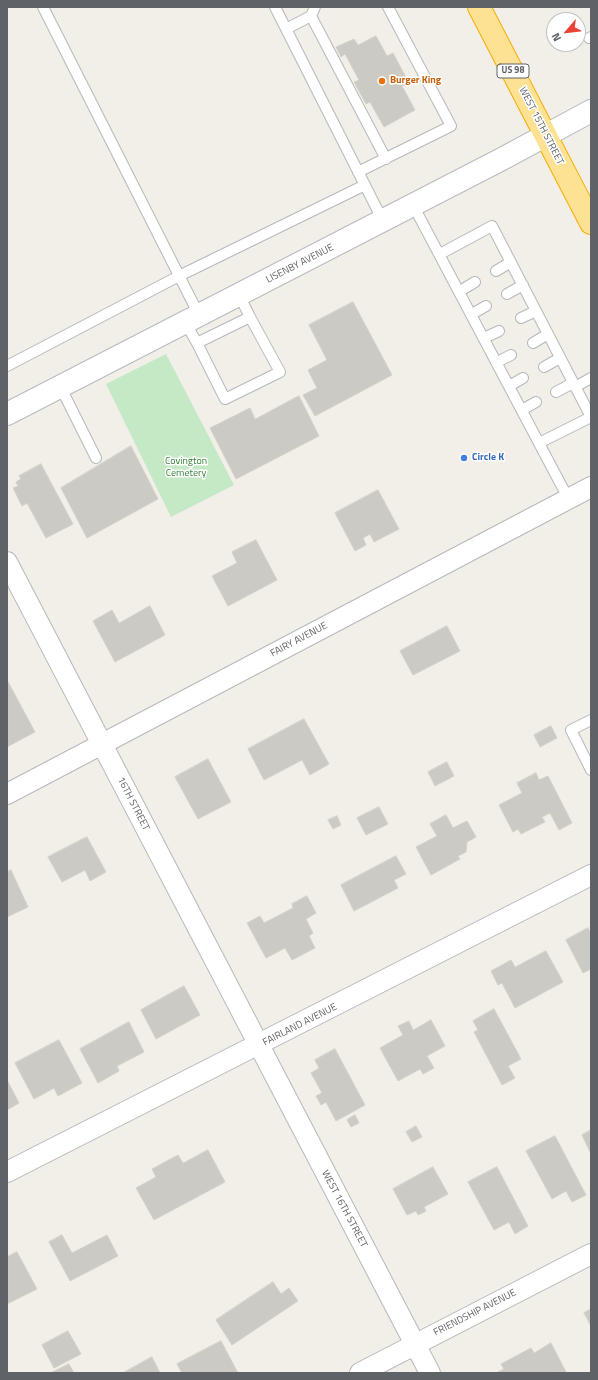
<!DOCTYPE html>
<html>
<head>
<meta charset="utf-8">
<style>
	body { margin:0 }
	#map { position:relative; width:598px; height:1380px; overflow:hidden; background:#f1efe8; font-family:"Titillium Web",sans-serif }
	canvas { display:block }
	.frame { position:absolute; inset:0; border:8px solid #5f6368; pointer-events:none }
	.north { position:absolute; left:546px; top:12px; width:40px; height:40px; box-sizing:border-box; background:#fff; border:1px solid #bfc1c3; border-radius:50%; rotate:242deg; font-size:11px; font-weight:700; line-height:16px; text-align:center; color:#5f6368 }
	.north::after { content:''; display:block; margin:auto; width:14px; height:18px; background:#ea4335; clip-path:polygon(50% 0,100% 100%,50% 72%,0 100%) }
</style>
</head>
<body>
<div id="map">
<canvas width="598" height="1380"></canvas>
<div class="frame"></div>
<div class="north">N</div>
</div>
<script>
const ctx = document.querySelector('canvas').getContext('2d');
ctx.lineJoin = 'round';
function fillPath(path, color) { ctx.fillStyle = color; ctx.fill(path, 'evenodd'); }
function strokePath(path, color, width, dash) { ctx.strokeStyle = color; ctx.lineWidth = width; ctx.lineCap = dash ? 'butt' : 'round'; ctx.setLineDash(dash || []); ctx.stroke(path); }
function label(font, color, halo, rows, align = 'center') {
  ctx.font = font + ' "Titillium Web",sans-serif'; ctx.lineWidth = 3; ctx.setLineDash([]); ctx.textBaseline = 'middle'; ctx.strokeStyle = halo; ctx.fillStyle = color; for (const [text, x, y, turn = 0] of rows) {
    ctx.save(); ctx.translate(x, y); ctx.rotate((+turn || 0) * Math.PI / 180); ctx.textAlign = isNaN(turn) ? turn : align; if (halo) ctx.strokeText(text, 0, 0); ctx.fillText(text, 0, 0); ctx.restore();
  }
}
fillPath(new Path2D(`
	M166 354 234 485 171 517 106 384Z`), '#c5e8c5');
const building = new Path2D(`
	M376 36 387 56 393 53 409 83 402 86 415 110 384 127 370 102 366 104 354 82 359 80 345 54 341 57 336 47 354 39 358 45Z
	M353 302 392 375 315 416 303 395 317 388 308 370 327 360 309 325Z
	M299 396 319 436 236 479 210 428 250 408 255 419Z
	M131 446 158 499 87 538 61 488Z
	M41 464 73 524 46 538 27 503 22 506 13 488 18 486 16 482 21 479 19 476Z
	M378 490 399 529 374 542 370 534 363 538 366 545 355 551 335 513Z
	M256 540 277 580 228 606 212 576 237 563 232 552Z
	M150 606 165 635 115 662 93 621 112 610 119 623Z
	M447 626 460 651 413 675 400 651Z
	M7 680 35 732 7 747Z
	M304 719 329 764 310 775 302 760 264 780 248 749Z
	M551 726 557 738 540 747 534 735Z
	M208 759 231 802 198 819 175 777Z
	M447 762 454 776 435 786 428 772Z
	M536 773 539 780 548 776 572 823 559 830 550 813 542 817 545 822 521 834 518 829 513 832 499 805 522 793 517 783Z
	M379 807 388 824 366 835 357 818Z
	M446 815 453 828 467 821 476 837 467 842 466 852 458 856 460 859 431 875 416 847 437 836 430 824Z
	M337 816 341 825 333 829 328 820Z
	M87 837 106 872 90 881 85 870 62 882 48 857Z
	M396 856 406 874 394 880 398 888 354 911 341 885Z
	M11 870 28 907 7 917V872Z
	M307 896 316 913 306 919 313 933 309 936 315 948 292 960 285 948 266 958 247 923 260 916 264 923 293 908 292 904Z
	M588 928 591 934V969L583 973 566 940Z
	M546 951 563 982 515 1008 502 983 498 985 491 971 511 960 515 967Z
	M184 986 200 1015 156 1039 141 1010Z
	M494 1009 521 1059 508 1066 515 1078 502 1085 474 1032 478 1030 473 1021Z
	M431 1020 445 1046 427 1056 434 1068 423 1074 420 1069 398 1081 380 1048 403 1035 398 1026 409 1021 413 1030Z
	M129 1022 144 1052 117 1066 119 1071 98 1083 80 1049Z
	M59 1040 82 1083 58 1096 54 1088 34 1099 15 1063Z
	M335 1049 365 1105 336 1121 326 1102 321 1105 316 1096 322 1093 311 1073 319 1068 315 1060Z
	M7 1080 19 1103 7 1110Z
	M355 1115 359 1123 351 1127 347 1120Z
	M416 1126 422 1137 412 1142 406 1132Z
	M591 1130V1154L582 1135Z
	M555 1136 586 1195 572 1202 566 1191 552 1199 526 1151Z
	M208 1150 225 1182 154 1220 136 1188 156 1177 152 1169 178 1155 183 1163Z
	M433 1167 448 1194 424 1207 426 1211 418 1215 416 1211 407 1215 393 1189Z
	M497 1167 528 1226 515 1234 509 1222 494 1230 468 1182Z
	M62 1235 72 1253 107 1235 118 1256 70 1281 49 1242Z
	M17 1252 37 1289 7 1304V1257Z
	M273 1282 281 1294 289 1288 298 1301 232 1345 216 1320Z
	M591 1309V1326L584 1313Z
	M68 1331 81 1354 54 1368 42 1345Z
	M221 1341 238 1373H182L177 1364Z
	M551 1343 566 1372 496 1373 504 1369 501 1364 531 1348 534 1353Z
	M152 1357 160 1373H123Z
	M69 1364 74 1373H51Z`);
fillPath(building, '#cccac5');
strokePath(building, '#d6d1c6', 1);
const lane = new Path2D(`
	M43 7 199 315
	M275 7 383 221
	M311 16 386 159
	M286 29 311 16 315 7
	M589 38 591 37
	M358 172 451 126 388 7
	M413 205 568 498
	M440 254 492 226 591 417 539 443
	M496 271 511 262
	M460 291 475 282
	M507 294 523 285
	M239 295 250 317
	M472 314 486 306
	M250 317 280 372 225 399 197 343Z
	M521 318 536 311
	M185 322 197 343
	M484 338 499 331
	M533 343 548 334
	M497 362 511 355
	M7 366 179 276 365 185
	M544 367 560 358
	M60 386 96 458
	M509 386 523 378
	M575 387 591 378
	M556 392 573 383
	M522 410 536 402
	M591 720 571 730 591 770`);
const street = new Path2D(`
	M7 562 430 1373
	M7 794 591 487
	M7 1172 591 875
	M360 1373 591 1254`);
const secondary = new Path2D(`
	M7 414 502 159 591 111`);
const highway = new Path2D(`
	M479 7 591 223`);
strokePath(lane, '#b5b8bc', 12);
strokePath(street, '#b5b8bc', 22);
strokePath(secondary, '#b6babf', 24);
strokePath(highway, '#f9ab00', 24);
strokePath(lane, '#fff', 10);
strokePath(street, '#fff', 20);
strokePath(secondary, '#fff', 22);
strokePath(highway, '#fde293', 22);
for (const [x, y, r, color] of [
	[382,81,4,"#e8710a"],
	[464,458,4,"#3f7fe0"]
]) { const dot = new Path2D(); dot.arc(x, y, r, 0, 2 * Math.PI); ctx.fillStyle = color; ctx.fill(dot); strokePath(dot, '#fff', 1.5); }
for (const [x, y, w] of [
	[513,71,32]
]) { const box = new Path2D(); box.roundRect(x - w / 2, y - 7, w, 14, 3); ctx.fillStyle = '#fff'; ctx.fill(box); strokePath(box, '#5f6368', 1); }
label('bold 9px', '#5f6368', null, [
	["US 98",513,71]
]);
label('bold 10px', '#c56008', '#fff', [
	["Burger King",390,81]
], 'left');
label('10px', '#5f6368', '#fff', [
	["WEST 15TH STREET",541,126,63],
	["LISENBY AVENUE",300,264,-27],
	["FAIRY AVENUE",299,640,-28],
	["16TH STREET",133,804,63],
	["FAIRLAND AVENUE",300,1025,-27],
	["WEST 16TH STREET",344,1209,62],
	["FRIENDSHIP AVENUE",475,1313,-27]
]);
label('bold 10px', '#366cbe', '#fff', [
	["Circle K",472,458]
], 'left');
label('10px', '#348238', '#fff', [
	["Covington",186,462],
	["Cemetery",186,474]
]);
</script>
</body>
</html>
